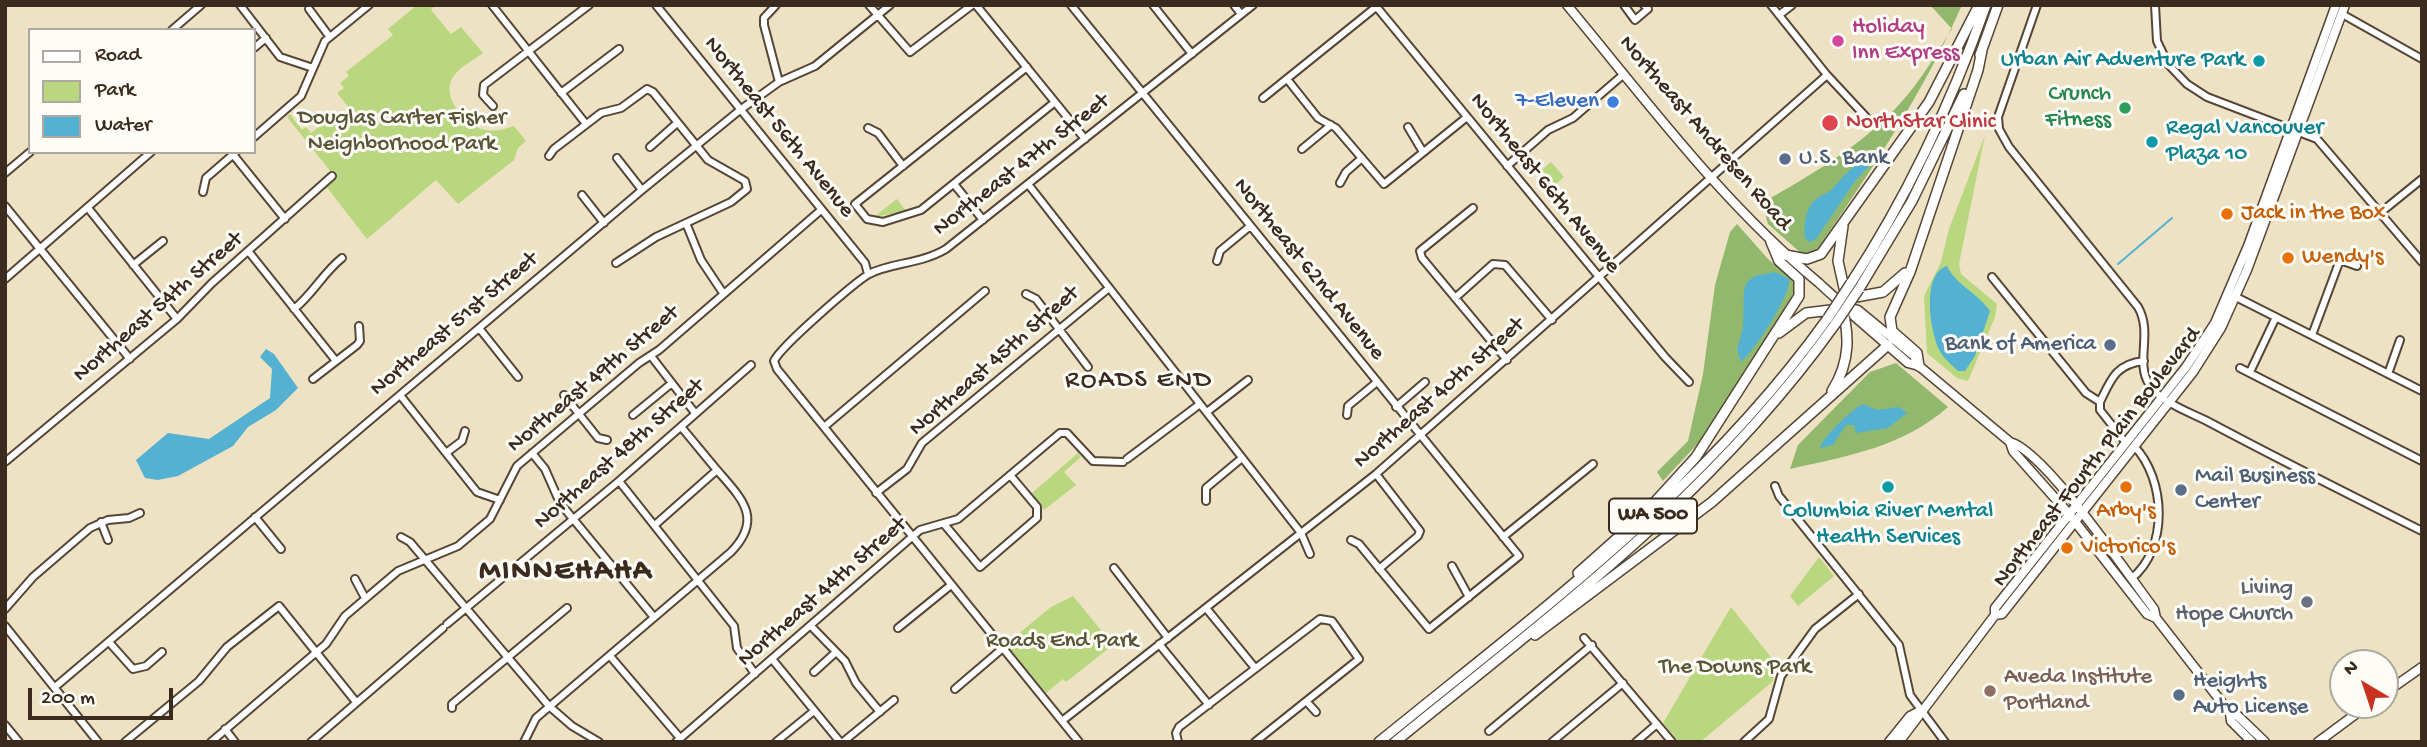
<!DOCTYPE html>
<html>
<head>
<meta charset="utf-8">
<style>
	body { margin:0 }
	#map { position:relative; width:2427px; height:747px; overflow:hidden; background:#eee2c4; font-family:"Gochi Hand",sans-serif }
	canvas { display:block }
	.frame { position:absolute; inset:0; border:7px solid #3b2a1e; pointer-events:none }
	.legend { position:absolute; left:28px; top:28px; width:228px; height:126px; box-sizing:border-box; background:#fdfcf7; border:2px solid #afa8a0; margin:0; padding:9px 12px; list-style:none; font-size:21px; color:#3b2a1e }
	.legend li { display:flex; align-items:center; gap:14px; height:35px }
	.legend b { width:35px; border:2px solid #afa8a0 }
	.north { position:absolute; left:2329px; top:649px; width:70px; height:70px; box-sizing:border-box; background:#fdfcf7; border:2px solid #afa8a0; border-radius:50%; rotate:321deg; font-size:19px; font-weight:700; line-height:28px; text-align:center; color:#3b2a1e }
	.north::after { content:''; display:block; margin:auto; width:24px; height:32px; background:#c8321e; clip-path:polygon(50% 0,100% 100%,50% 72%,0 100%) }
	.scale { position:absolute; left:28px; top:688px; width:145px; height:32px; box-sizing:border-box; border:4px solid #3b2a1e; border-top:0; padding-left:9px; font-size:21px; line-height:24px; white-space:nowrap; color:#3b2a1e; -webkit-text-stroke:5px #fdfcf7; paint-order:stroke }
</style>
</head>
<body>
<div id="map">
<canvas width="2427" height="747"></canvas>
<div class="frame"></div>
<ul class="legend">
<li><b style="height:9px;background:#fff"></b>Road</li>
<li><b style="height:19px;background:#b9d77e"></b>Park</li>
<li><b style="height:19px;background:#54b1d2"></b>Water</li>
</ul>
<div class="north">N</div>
<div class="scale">200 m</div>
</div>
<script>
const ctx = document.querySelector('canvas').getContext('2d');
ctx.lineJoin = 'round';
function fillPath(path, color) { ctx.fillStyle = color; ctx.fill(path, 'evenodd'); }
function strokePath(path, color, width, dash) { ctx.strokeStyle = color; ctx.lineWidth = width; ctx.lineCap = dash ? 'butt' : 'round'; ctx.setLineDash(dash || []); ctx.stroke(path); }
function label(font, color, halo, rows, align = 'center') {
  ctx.font = font + ' "Gochi Hand",sans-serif'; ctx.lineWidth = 6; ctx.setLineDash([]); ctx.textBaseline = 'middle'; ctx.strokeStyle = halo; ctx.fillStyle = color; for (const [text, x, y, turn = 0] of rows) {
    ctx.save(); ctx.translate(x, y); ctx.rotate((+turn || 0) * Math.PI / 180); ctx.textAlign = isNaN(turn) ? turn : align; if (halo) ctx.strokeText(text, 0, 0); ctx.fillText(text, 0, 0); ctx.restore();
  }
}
fillPath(new Path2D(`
	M417 5H435L431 10 451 34 461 27 483 53C474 60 459 67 453 77 440 97 466 127 486 130 495 132 505 129 514 126L526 141 518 148 514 160 458 204 436 180 367 239 325 185 335 177 287 117 290 114 302 130 306 127 311 133 336 114 339 117 349 108 337 93 344 88 340 83 349 76 346 72 393 35 388 29Z
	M1985 135 1959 264 1961 274 1997 304 1995 317 1968 381 1957 378 1927 353 1924 296 1941 262 1949 229Z
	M1551 162 1564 177 1555 185 1542 170Z
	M897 199 906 211 874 217Z
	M1078 453 1081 457 1064 472 1076 485 1044 510 1032 493Z
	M1819 557 1834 576 1798 606 1790 596Z
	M1073 596 1113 645 1066 682 1063 679 1046 693 1006 644 1051 607Z
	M1731 607 1778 666 1772 682 1700 742H1679L1663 723Z`), '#b9d77e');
fillPath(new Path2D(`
	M1930 5H1962C1923 94 1869 174 1814 254H1802L1768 224 1762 203C1816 172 1874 139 1913 88 1927 70 1939 49 1952 29Z
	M1737 224 1768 259 1791 278 1795 287 1791 300 1703 438 1663 481 1657 472 1688 441 1703 374 1715 285 1730 232Z
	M1896 363 1948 407C1903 447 1847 456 1790 469L1798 445 1870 372Z`), '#92b86d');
fillPath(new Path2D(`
	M1866 158H1872V163L1855 181 1816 239 1809 242 1805 238C1804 223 1805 206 1819 197 1824 194 1829 193 1833 188 1844 176 1851 167 1866 158Z
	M1947 266C1956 285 1978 293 1990 311L1975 356 1965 371H1958C1952 365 1944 359 1940 351 1930 333 1921 273 1947 266Z
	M1775 272 1789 279C1792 294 1753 353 1741 362L1737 350 1743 327 1744 290 1747 282 1755 276Z
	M266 349 274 354 298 388 276 410 248 427 233 446 178 476 158 480 145 478 136 460 168 433 209 439 270 398 272 369 260 357Z
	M1863 404 1877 410 1899 407 1907 413 1888 428 1856 433 1854 425H1846L1833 445 1820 448C1821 439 1854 407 1863 404Z`), '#54b1d2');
strokePath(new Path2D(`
	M2118 264 2172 218`), '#54b1d2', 2);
const minor = new Path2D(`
	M240 5 280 57 313 68
	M492 5 586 124
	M656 5 865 263 868 274
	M776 5 764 18V25L779 82
	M869 5 910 52 972 5
	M976 5 1085 139
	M1071 5 1519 556 1429 629 1359 544 1351 540
	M1153 5 1192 54
	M1234 5 1241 14
	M1375 5 1665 357 1689 382
	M1624 5 1635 20 1648 9 1644 5
	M1771 5 1827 75 1866 117
	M2037 5 1998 117 1999 129 2009 147 2138 307C2153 333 2135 362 2149 384 2160 402 2189 412 2207 421 2278 459 2350 495 2422 531
	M2155 5 2157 41 2168 64 2187 84 2207 97 2317 139 2422 262
	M309 9 329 36
	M2342 14 2422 59
	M1779 15 1792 5
	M172 30 201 5
	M254 48 266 38
	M1027 67 855 204 867 219 883 222 921 210 1055 102
	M1287 79 1318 118 1336 128 1384 184 1467 117
	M561 93 619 49
	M1263 98 1376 7
	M493 106 483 95 484 85 589 5
	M1408 127 1423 152
	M868 128 878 133 903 166
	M254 137 301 96 325 41 369 5
	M650 147 676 124
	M1302 149 1331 125
	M231 152 285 219
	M549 156 554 149 601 113 621 108 647 89 653 92 708 160 745 181 747 189 731 202 656 237 616 263
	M617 158 642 190
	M1507 166 1548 130 1573 118 1624 74
	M5 173 30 152
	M1340 183 1346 172 1362 158
	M954 184 983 220
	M1028 184 1301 533 1310 554
	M203 192 206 178 236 152
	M582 195 604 223
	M5 206 130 359
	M88 208 177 319
	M1473 208 1420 251 1422 258 1507 360
	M2380 213 2422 179
	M686 223 701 260 723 293
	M249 252 336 361
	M1217 261 1220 251 1249 227
	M133 265 163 241
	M1992 277 2086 393 2100 402
	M5 279 151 152
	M1026 294 1036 299 1088 367
	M2236 297 2422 391
	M1455 298 1493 264 1505 265 1552 320
	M294 309C313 294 323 273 342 258
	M479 328 518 377
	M2312 335 2340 260 2357 266
	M651 356 695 413
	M2240 368 2422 461
	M2250 372 2276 317
	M2388 374 2400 340
	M313 379 357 345 360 341 359 326
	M400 395 477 492 500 500
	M564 395 598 438 607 440
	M2100 402C2111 379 2116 364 2144 361
	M2100 402V410L2126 443
	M1396 407 1425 382
	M1207 412 1248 380
	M633 415 672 383
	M1347 415 1348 406 1377 382
	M824 427 985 291
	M446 453 462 441 465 431
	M532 453 545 469 560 503 653 616
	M1127 459 1200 404
	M5 462 177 319 212 283 332 176
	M1376 474 1420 531 1418 536 1379 569
	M619 481 734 626 737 648 755 674
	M1775 486 1779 496 1899 645 1910 695 1945 742
	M876 493 907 469 922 443 1109 288
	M1206 501V488L1242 458
	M255 517 281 549
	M101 522 108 540
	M656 524 717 470
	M944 524 980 567 1037 518V507L1010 475
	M401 537 410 542 549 706 572 726 599 742
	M1503 537 1593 464
	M1452 566 1469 597
	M1114 568 1168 638
	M355 579 365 598
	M2131 579C2169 549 2166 479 2134 446
	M1206 608 1255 668
	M5 609 33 577 90 528 108 520 129 518 140 513
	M447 624 619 481 751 365
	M5 626 98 742
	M811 626 845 661 856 683 880 712
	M898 628 951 585
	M1584 638 1672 742
	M109 642 133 669 146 666 162 652
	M1159 644 1209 705
	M610 656 680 738
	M772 659 840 742
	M814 672 836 652
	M55 687 642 190 740 110 779 82 815 66 890 5
	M955 689 1003 648
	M1307 702 1316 712
	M452 708V704L567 608
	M1062 721 1376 474 1827 75
	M5 725 19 742
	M225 729 235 742
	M1489 731 1592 645
	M125 742 199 681 227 647 279 606 356 702
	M211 742 326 644 345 616 398 571 458 546 490 519 517 466 639 363 659 350 821 210
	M311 742 443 628
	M524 742 536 718 731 552C764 518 741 498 717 470 705 456 694 442 682 428
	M676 742 920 530 958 519 1060 433H1067L1093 461 1123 462
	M776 742 814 711
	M843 742 894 700
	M1079 742 777 369 774 361C781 346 854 283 869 274 889 263 921 264 946 249L1253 5
	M1178 742 1176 733 1179 727 1320 619 1332 621 1359 659 1255 742
	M1552 742 1623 683
	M1636 742 1657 724
	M1744 742 1769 719 1781 676 1815 629 1859 594`);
const major = new Path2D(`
	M1567 5C1647 101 1722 203 1819 283 1830 293 1844 308 1858 310L1914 356 1919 366 2010 442C2045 451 2128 575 2154 609L2156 618 2230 713 2231 721 2252 742
	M1851 309 1854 316 1908 363 1919 366
	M2010 442 2013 451 2069 514 2147 614 2156 618
	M1995 615 2002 614 2193 372 2221 328 2247 270 2345 5
	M2385 693 2422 667
	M2230 713 2238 716 2265 742
	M1889 742 1910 716 1920 711
	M1899 742 1995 615V608L2186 367 2215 323 2248 246 2336 5
	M2318 742 2368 705`);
const highway = new Path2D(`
	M1980 55 1998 5
	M1843 226 1838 261 1846 297
	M1785 255 1807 259 1821 254 1929 102 1979 5
	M1851 283C1908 196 1951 104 1986 5
	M1859 289 1912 201 1964 94
	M1779 333 1806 313 1839 309
	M1919 366 1917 353 1892 331 1890 317 1910 272 1978 70 1982 50
	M1832 391C1851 361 1850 333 1840 300L1883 292 1905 273
	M1578 573 1641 517 1696 457 1799 296V279L1779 261 1771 242
	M1535 635 1712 502 1888 345
	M1379 742C1541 610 1705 490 1828 318
	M1395 742C1556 611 1714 494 1836 323`);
strokePath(minor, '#564637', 10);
strokePath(major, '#564637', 11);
strokePath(highway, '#564637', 12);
strokePath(minor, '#fff', 6);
strokePath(major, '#fff', 8);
strokePath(highway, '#fff', 9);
const highwayBridge = new Path2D(`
	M1828 318 1851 283
	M1836 323 1859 289`);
strokePath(highwayBridge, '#564637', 12, []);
strokePath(highwayBridge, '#fff', 9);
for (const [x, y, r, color] of [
	[1838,41,7,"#d1479c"],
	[2259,61,7,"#0f9aa8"],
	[1613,102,7,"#3f7fe0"],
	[2125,108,7,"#2e9e5b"],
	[1830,123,9,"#e0444e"],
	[2152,142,7,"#0f9aa8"],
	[1785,159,7,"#5c6f8a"],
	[2227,214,7,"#e8710a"],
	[2288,258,7,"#e8710a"],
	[2110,345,7,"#5c6f8a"],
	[1888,487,7,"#0f9aa8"],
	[2126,487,7,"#e8710a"],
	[2181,490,7,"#5c6f8a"],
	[2067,548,7,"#e8710a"],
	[2307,602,7,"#6b7280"],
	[1990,691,7,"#8d6e63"],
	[2179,695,7,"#5c6f8a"]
]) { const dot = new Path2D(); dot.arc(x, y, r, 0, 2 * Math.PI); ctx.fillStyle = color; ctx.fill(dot); strokePath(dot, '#fdfcf7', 2.5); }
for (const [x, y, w] of [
	[1653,516,88]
]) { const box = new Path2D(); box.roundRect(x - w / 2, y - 17.5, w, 35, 5); ctx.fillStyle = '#fdfcf7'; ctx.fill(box); strokePath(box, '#3b2a1e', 2); }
label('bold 21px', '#3b2a1e', null, [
	["WA 500",1653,516]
]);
label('23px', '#b23c85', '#fdfcf7', [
	["Holiday",1852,28],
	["Inn Express",1852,54]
], 'left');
label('23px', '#0d838f', '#fdfcf7', [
	["Urban Air Adventure Park",2245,61],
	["Regal Vancouver",2166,129,"left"],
	["Plaza 10",2166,155,"left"],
	["Columbia River Mental",1888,512,"center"],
	["Health Services",1888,538,"center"]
], 'right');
label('23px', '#27864d', '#fdfcf7', [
	["Crunch",2111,95],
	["Fitness",2111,121]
], 'right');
label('23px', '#366cbe', '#fdfcf7', [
	["7-Eleven",1599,102]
], 'right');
label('23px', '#5a5536', '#fdfcf7', [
	["Douglas Carter Fisher",402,119],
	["Neighborhood Park",402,145],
	["Roads End Park",1062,642],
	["The Downs Park",1735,668]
]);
label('23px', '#be3a42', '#fdfcf7', [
	["NorthStar Clinic",1846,123]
], 'left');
label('23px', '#3b2a1e', '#fdfcf7', [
	["Northeast 56th Avenue",778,128,51],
	["Northeast Andresen Road",1704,134,49],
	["Northeast 47th Street",1022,166,-38],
	["Northeast 66th Avenue",1544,184,51],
	["Northeast 62nd Avenue",1308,270,51],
	["Northeast 54th Street",159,308,-41],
	["Northeast 51st Street",455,325,-40],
	["Northeast 45th Street",995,362,-41],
	["Northeast 49th Street",594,380,-40],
	["Northeast 40th Street",1440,394,-41],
	["Northeast 48th Street",620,455,-41],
	["Northeast Fourth Plain Boulevard",2098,458,-52],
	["Northeast 44th Street",823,593,-41]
]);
label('23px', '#4e5e75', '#fdfcf7', [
	["U.S. Bank",1799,159],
	["Bank of America",2096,345,"right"],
	["Mail Business",2195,477],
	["Center",2195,503],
	["Heights",2193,682],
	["Auto License",2193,708]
], 'left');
label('23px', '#c56008', '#fdfcf7', [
	["Jack in the Box",2241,214],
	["Wendy's",2302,258],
	["Arby's",2126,512,"center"],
	["Victorico's",2081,548]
], 'left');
label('23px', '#5b616d', '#fdfcf7', [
	["Living",2293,589],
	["Hope Church",2293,615]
], 'right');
label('23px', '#785e54', '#fdfcf7', [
	["Aveda Institute",2004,678],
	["Portland",2004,704]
], 'left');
ctx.letterSpacing = '2px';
label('26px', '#3b2a1e', '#fdfcf7', [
	["ROADS END",1139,382]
]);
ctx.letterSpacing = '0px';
ctx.letterSpacing = '2px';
label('bold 30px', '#3b2a1e', '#fdfcf7', [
	["MINNEHAHA",566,573]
]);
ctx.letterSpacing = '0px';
</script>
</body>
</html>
